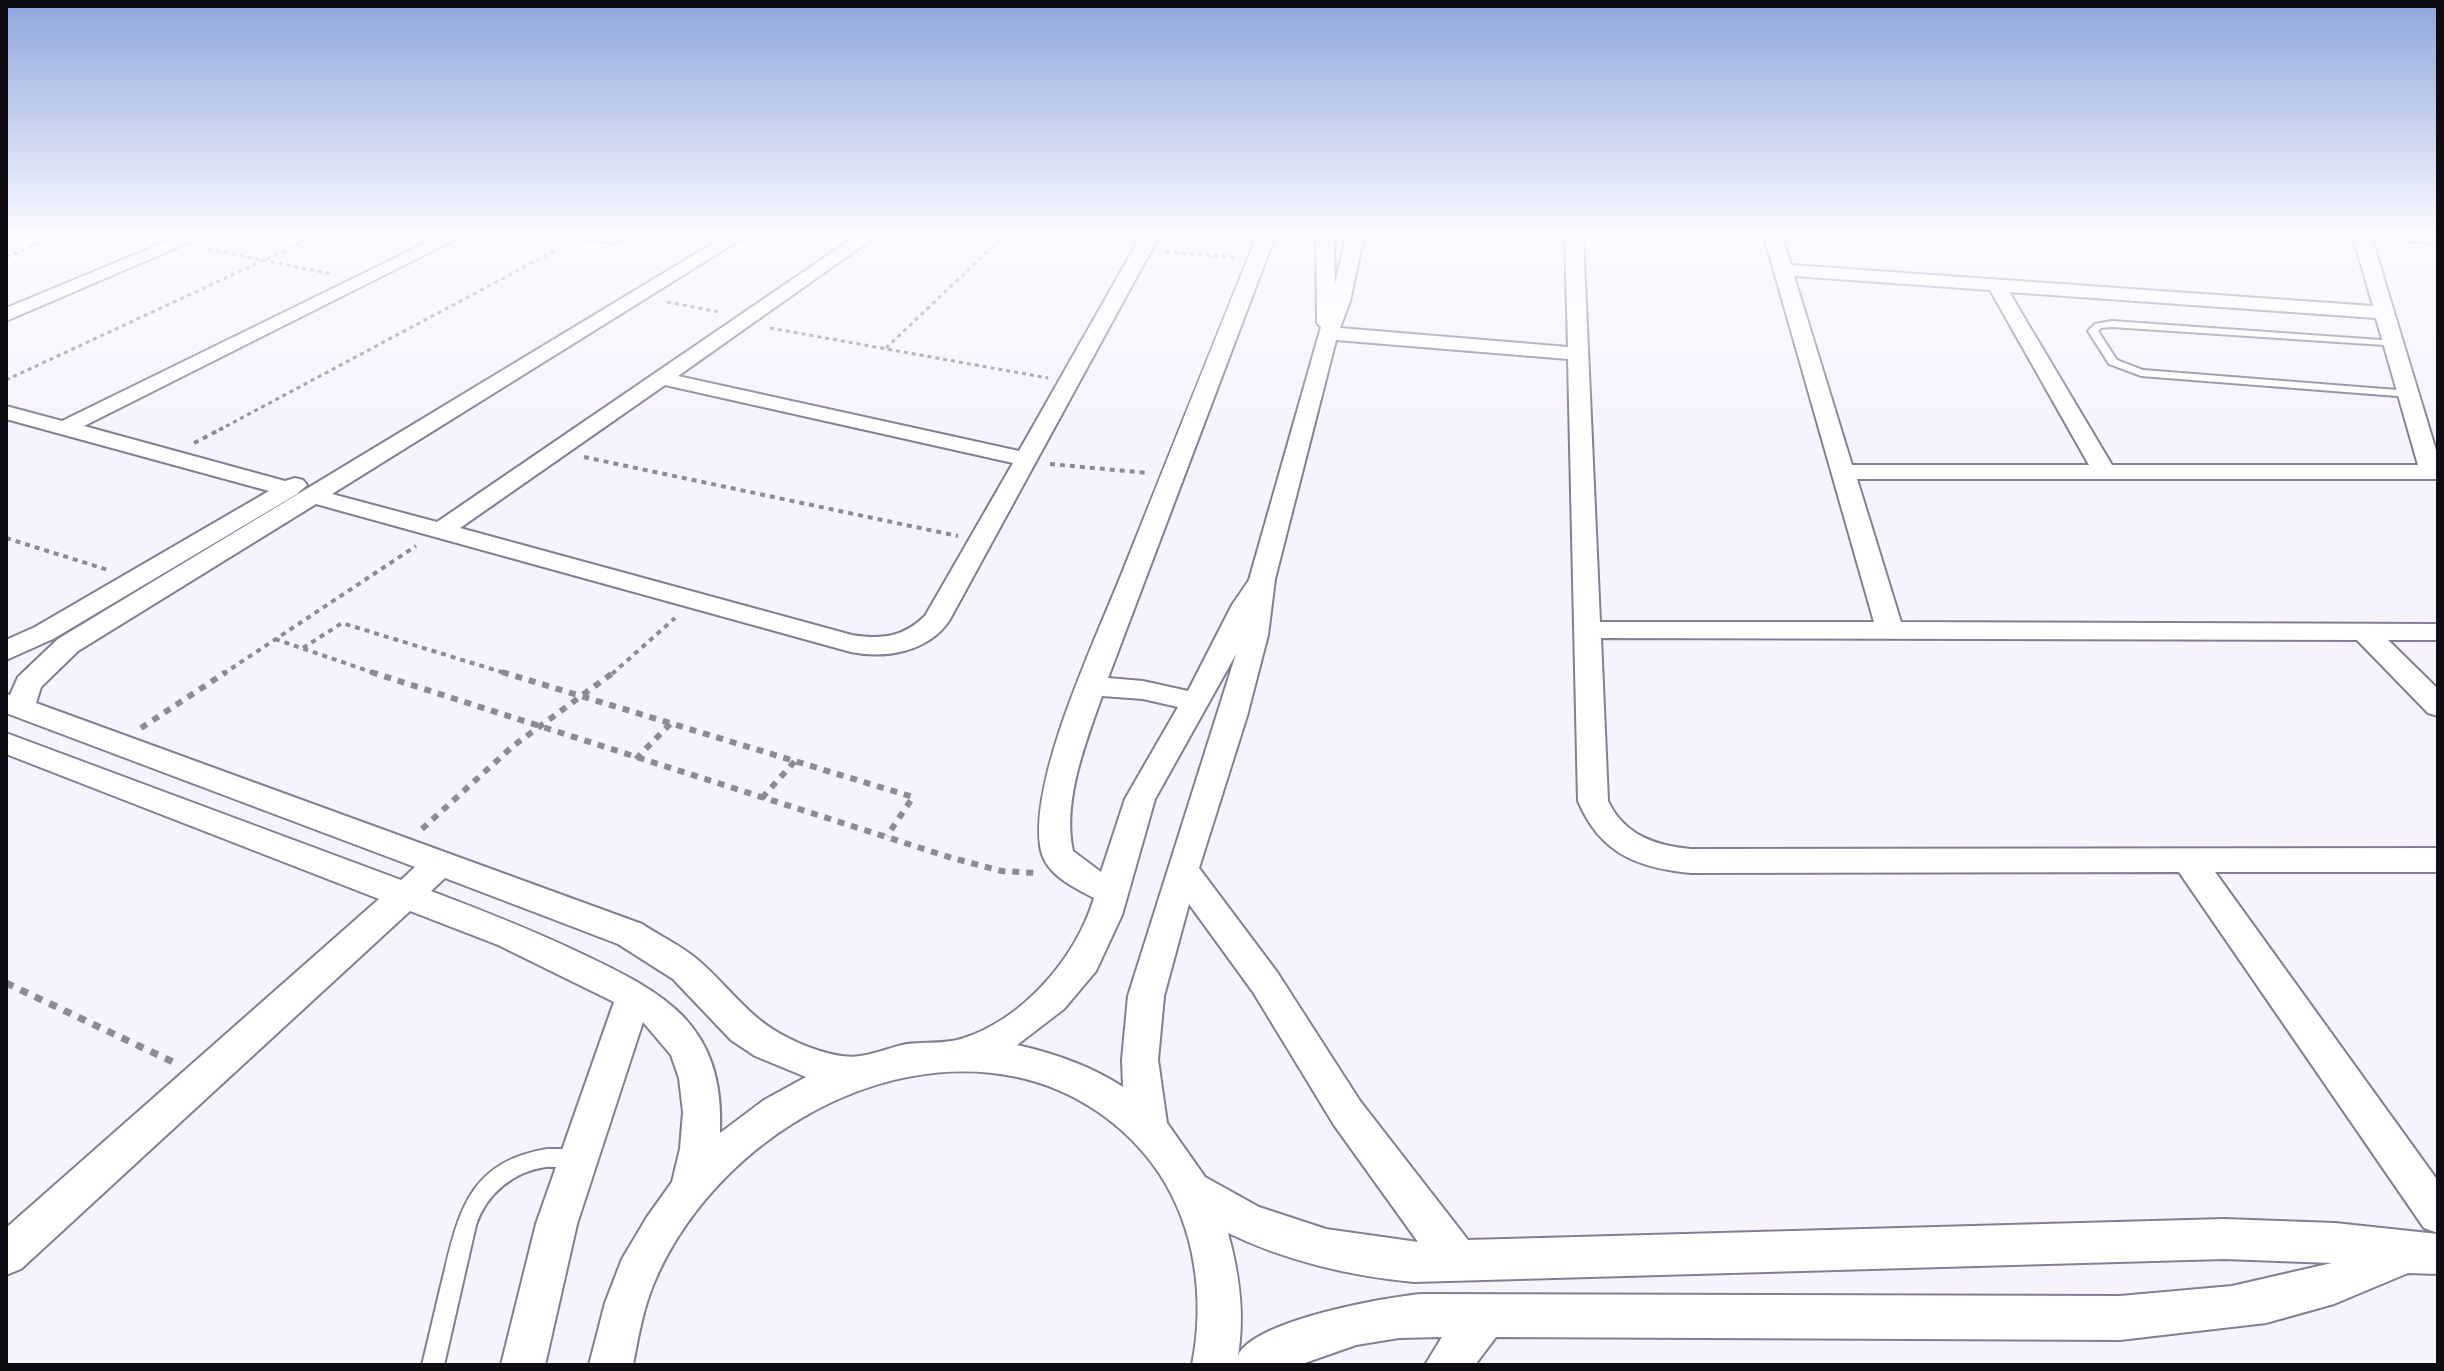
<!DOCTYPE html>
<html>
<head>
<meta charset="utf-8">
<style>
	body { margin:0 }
	#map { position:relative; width:2444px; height:1371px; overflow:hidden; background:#f7f3fe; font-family:"Fira Sans",sans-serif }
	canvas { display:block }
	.frame { position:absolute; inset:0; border:8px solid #0e0b13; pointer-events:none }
</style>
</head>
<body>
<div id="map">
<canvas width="2444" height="1371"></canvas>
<div class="frame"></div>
</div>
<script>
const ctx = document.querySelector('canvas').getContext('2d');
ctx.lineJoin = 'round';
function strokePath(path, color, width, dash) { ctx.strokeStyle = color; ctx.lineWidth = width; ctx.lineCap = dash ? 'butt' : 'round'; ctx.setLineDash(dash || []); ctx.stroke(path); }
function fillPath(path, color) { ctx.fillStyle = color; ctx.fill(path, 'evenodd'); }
const lane = new Path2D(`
	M580 236H636L614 243 584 239Z
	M2112 321 2395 341 2400 344 2399 346 2112 327 2101 328 2098 331 2117 360 2143 370 2410 391 2415 394 2410 397 2141 376 2109 364 2088 331 2095 324Z
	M547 1149H562L583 1154 586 1160 583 1166C571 1171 558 1166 546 1167 514 1171 486 1194 476 1225L444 1365H422C430 1333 437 1301 445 1269 460 1205 474 1161 547 1149Z`);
const street = new Path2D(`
	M180 236H204L6 321V308Z
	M440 236H462L84 426 285 481 295 478 303 480 307 485 297 494 53 639 6 660V640L35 627 269 491 6 419V406L62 421Z
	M725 236H746L332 494 437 522 856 236H876L678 376 1019 451 1141 236H1159L949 621C928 652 885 659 851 652L316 504 78 651 41 687 36 703 642 924C660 936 682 946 698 960 726 984 747 1015 779 1033 800 1045 836 1060 860 1056 876 1054 891 1047 907 1044 924 1042 945 1044 961 1039 1023 1020 1076 958 1094 898 1071 886 1043 873 1040 845 1031 773 1097 637 1124 568 1168 457 1212 346 1257 236H1275L1108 678 1143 681 1188 691 1232 605 1249 580 1321 327 1317 323 1316 236H1334L1335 284 1346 236H1364L1350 301 1340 328 1568 347 1565 236H1583L1600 622H1874L1764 236H1782L1791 265 2373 306 2353 236H2371L2438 457V479H1857L1901 622 2438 624V640H2388L2438 689V716L2428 713 2357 640 1601 638 1608 801C1624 835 1656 846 1691 849L2438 848V872H2215L2438 1181V1233L2424 1228 2179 872 1691 873C1637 868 1600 853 1578 801L1568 359 1336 340 1275 579 1268 635 1247 716 1199 868 1277 972 1360 1101 1468 1240 2224 1219 2335 1223 2438 1234V1274L2408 1273 2334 1304 2266 1323 2120 1340 1496 1337 1475 1365H1425L1442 1337 1399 1338 1356 1345 1299 1365H1192C1205 1300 1196 1229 1159 1173 1126 1124 1074 1089 1017 1077 871 1046 711 1148 654 1283 643 1309 638 1338 633 1365H589L605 1303 622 1259 647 1217 672 1182 680 1149 683 1112 679 1078 671 1055 643 1022 577 1224 545 1365H501L536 1224 614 1002 498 945 410 911 21 1269 6 1275V1228L379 899 6 754V733L401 880 415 867 6 713V694L10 695 18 677 58 639ZM1794 276 1990 290 2089 465H1852ZM2009 292 2376 318 2418 465H2112ZM665 385 1013 463 925 616C904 637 881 640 852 635L460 528ZM1236 654 1128 996 1122 1060 1123 1087C1091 1066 1053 1053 1017 1045L1064 1009 1096 971 1122 915 1155 799ZM1102 696 1143 699 1178 707 1125 799 1101 872 1073 851C1062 801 1086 742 1102 696ZM445 878 618 944 673 979 731 1040 755 1056 806 1077 764 1100 720 1133C725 1024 665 993 578 952 530 929 481 910 431 891ZM1189 904 1253 992 1334 1125 1418 1242 1326 1229 1259 1207 1205 1177 1167 1123 1158 1060 1164 996ZM1228 1233C1287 1261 1349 1276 1414 1282L2224 1259 2332 1263 2232 1286 2120 1296 1422 1294C1385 1297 1252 1321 1238 1356 1245 1314 1239 1273 1228 1233Z
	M2399 236H2438V243L2408 241Z`);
strokePath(lane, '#857d94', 4);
strokePath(street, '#857d94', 4);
strokePath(new Path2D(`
	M208 249 332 274
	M1166 252 1236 257
	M6 257 59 236
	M667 302 720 312
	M770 328 1048 378
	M886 348 1004 236
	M6 380 316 236
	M219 430 556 250`), '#8e8a94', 3, [4, 4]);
strokePath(new Path2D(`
	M194 443 223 428
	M584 457 958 536
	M1050 464 1148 473
	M6 538 108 570
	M275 639 377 674
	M303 648 342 623 508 674
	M223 674 416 546
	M612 674 675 618`), '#8e8a94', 4, [5, 5]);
strokePath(new Path2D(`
	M371 672 952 858 1002 871 1037 873
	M502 672 913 797 887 836
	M141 728 226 672
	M636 759 671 723
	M762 798 795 761
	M422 829 513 746 614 672`), '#8e8a94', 6, [7, 7]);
strokePath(new Path2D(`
	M6 983 173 1062`), '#8e8a94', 7, [8, 8]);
fillPath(lane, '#fff');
fillPath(street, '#fff');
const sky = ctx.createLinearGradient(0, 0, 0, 428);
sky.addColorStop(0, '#8ea6dc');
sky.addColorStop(0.55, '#fbfaff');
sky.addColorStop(1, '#fbfaff00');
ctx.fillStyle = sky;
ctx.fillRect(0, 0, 2444, 428);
</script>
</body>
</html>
